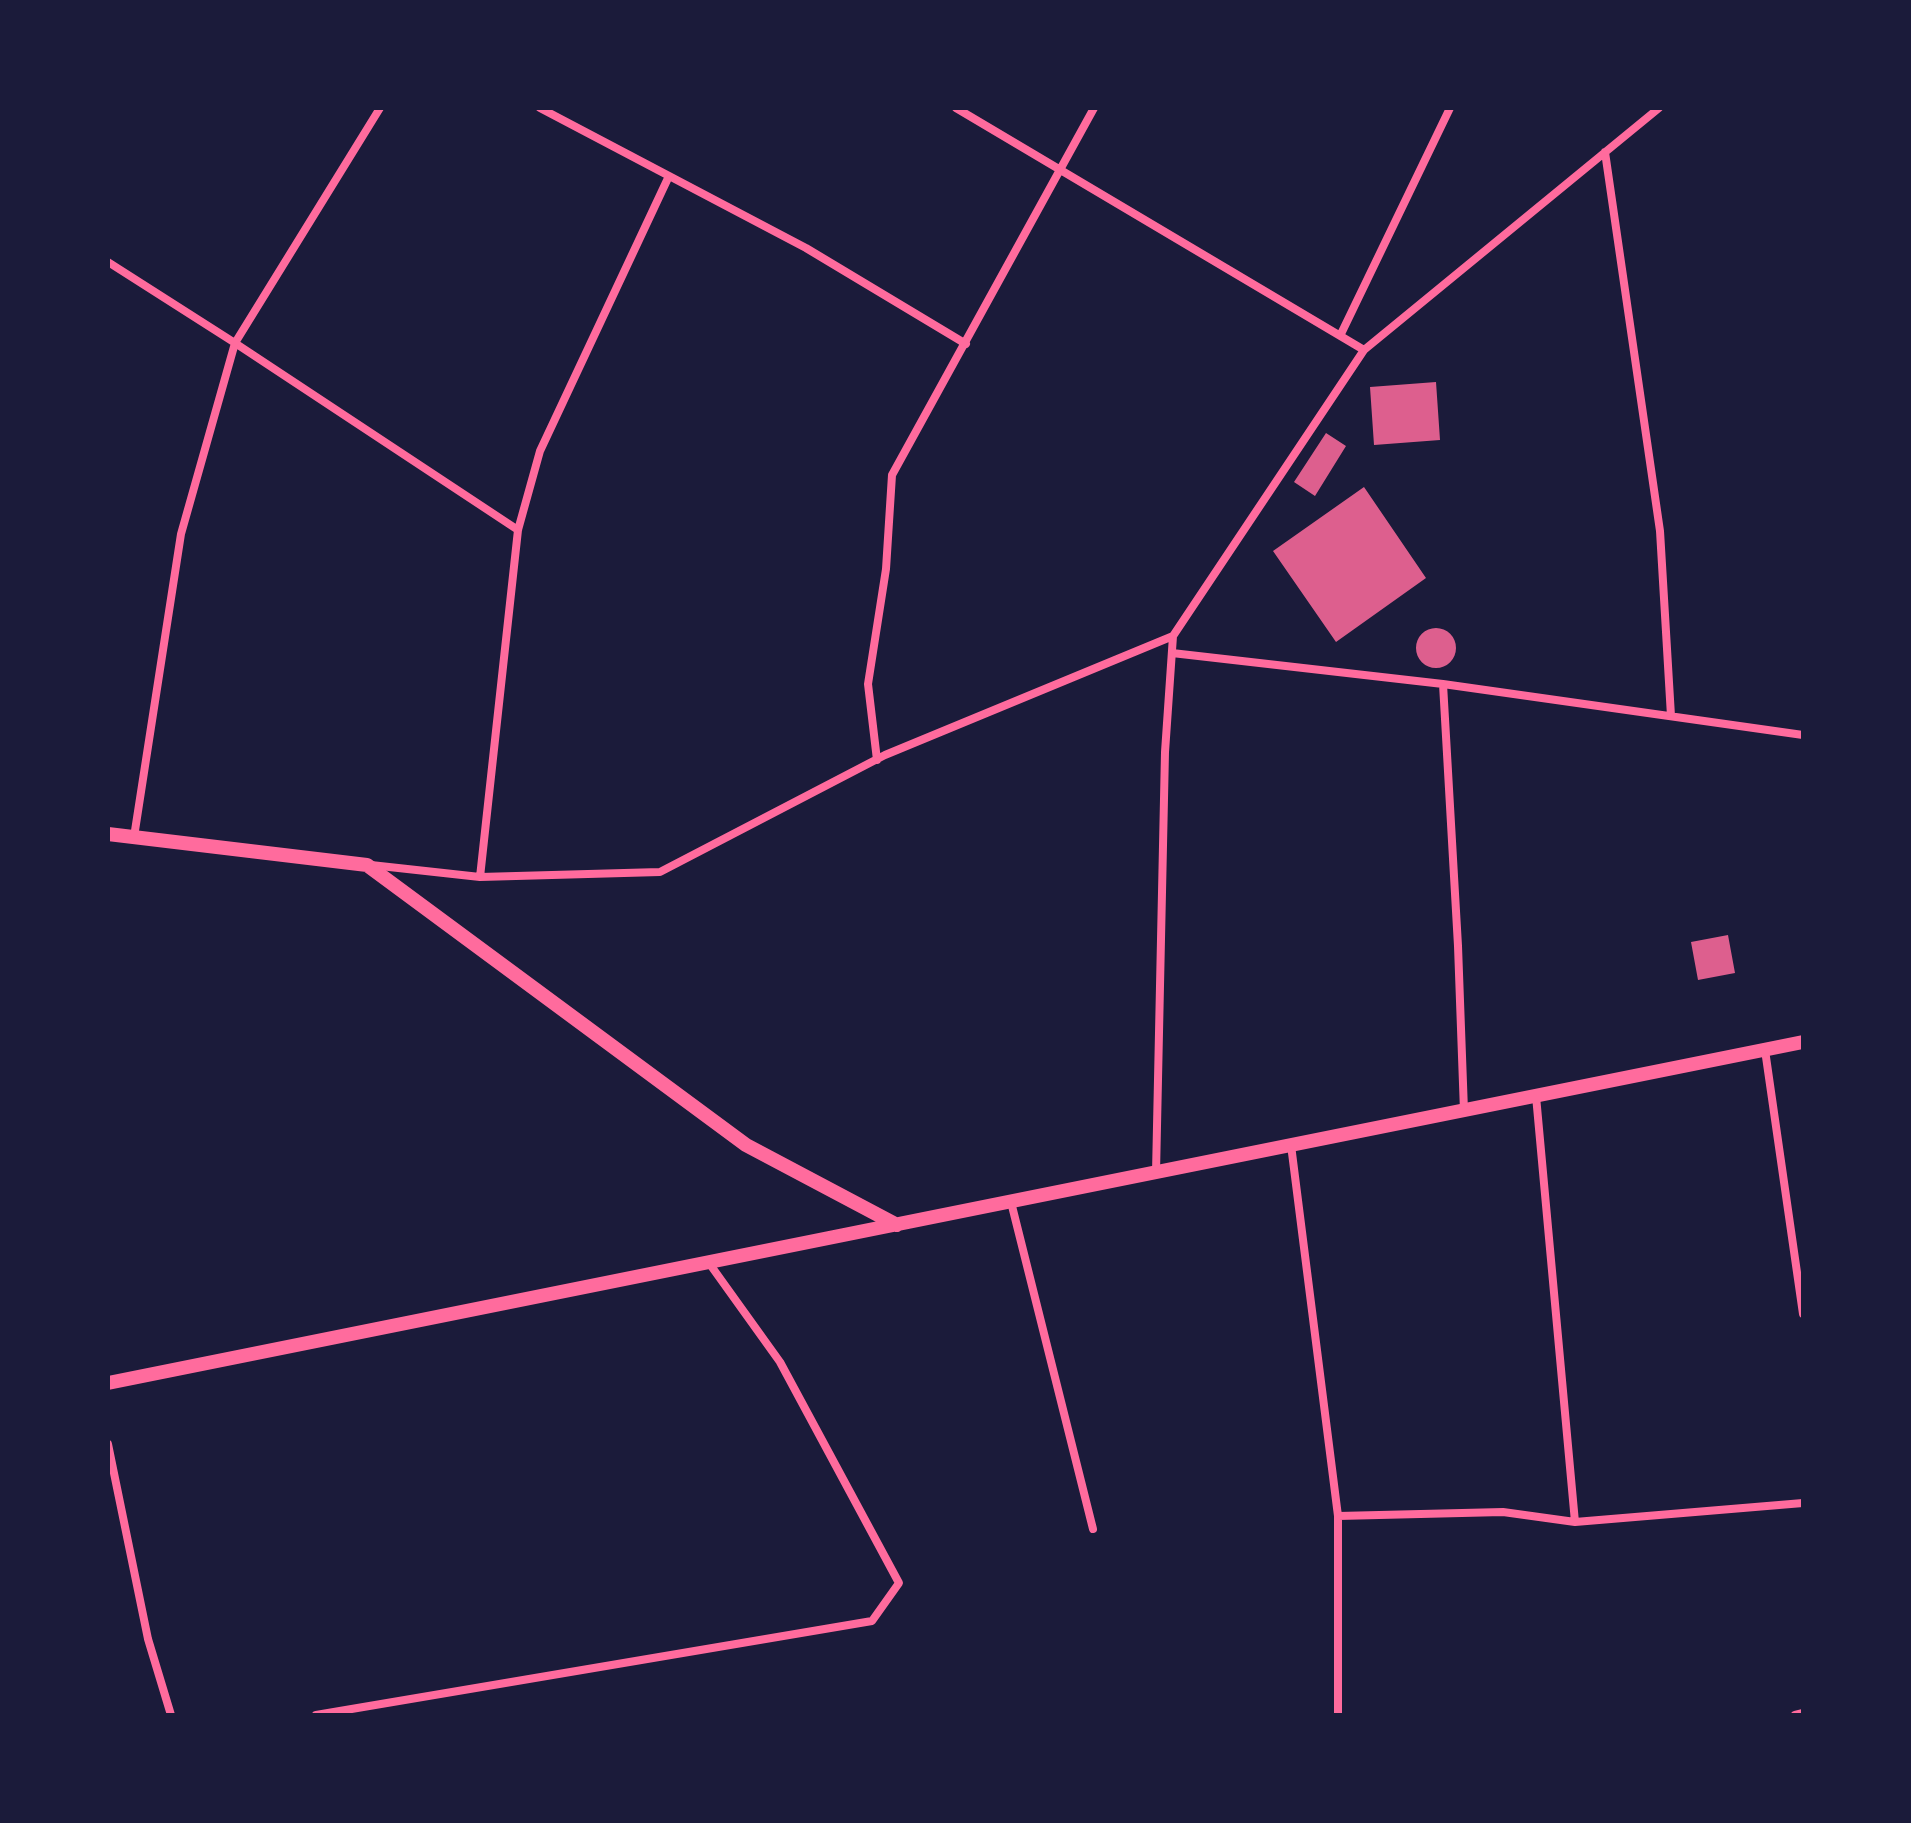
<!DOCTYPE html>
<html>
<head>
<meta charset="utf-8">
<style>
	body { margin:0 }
	#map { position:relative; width:1911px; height:1823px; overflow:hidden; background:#1b1b3a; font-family:Georgia,serif }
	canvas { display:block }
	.frame { position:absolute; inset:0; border:110px solid #1b1b3a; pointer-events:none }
</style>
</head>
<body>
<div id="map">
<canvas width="1911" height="1823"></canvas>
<div class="frame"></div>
</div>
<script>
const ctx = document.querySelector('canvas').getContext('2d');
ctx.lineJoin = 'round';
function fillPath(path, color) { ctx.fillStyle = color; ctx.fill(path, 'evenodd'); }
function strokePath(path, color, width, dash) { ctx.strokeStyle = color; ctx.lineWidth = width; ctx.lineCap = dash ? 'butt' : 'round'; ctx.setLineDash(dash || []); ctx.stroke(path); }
fillPath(new Path2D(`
	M1436 382 1440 440 1374 445 1370 387Z
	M1326 433 1346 446 1315 496 1294 482Z
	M1364 487 1426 578 1336 642 1273 551Z
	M1416 648a20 20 0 1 1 40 0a20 20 0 1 1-40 0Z
	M1728 935 1735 973 1698 980 1691 942Z`), '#dd5f8e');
strokePath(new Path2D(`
	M540 108 806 248 966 344
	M956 108 1364 350
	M1605 152 1660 531 1671 716
	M108 262 235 343 518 530
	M1340 336 1450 108
	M1172 653 1443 684 1803 735
	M1443 684 1458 946 1464 1111
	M877 760 868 684 886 569 892 475 1094 108
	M134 837 181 534 235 343 380 108
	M371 865 480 877 660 872 885 755 1173 636
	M480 877 518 530 540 451 669 176
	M1765 1050 1803 1314
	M1536 1096 1575 1522
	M1291 1145 1338 1516V1715
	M1156 1173 1165 752 1173 636 1364 350 1659 108
	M1011 1202 1093 1529
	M108 1444 148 1639 171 1715
	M1338 1516 1503 1512 1575 1522 1803 1503
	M316 1715 872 1621 899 1583 780 1362 709 1263
	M1795 1715 1803 1713`), '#ff6b9d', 8);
strokePath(new Path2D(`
	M108 834 367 865 746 1145 897 1225
	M108 1383 1803 1042`), '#ff6b9d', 14);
</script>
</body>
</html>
